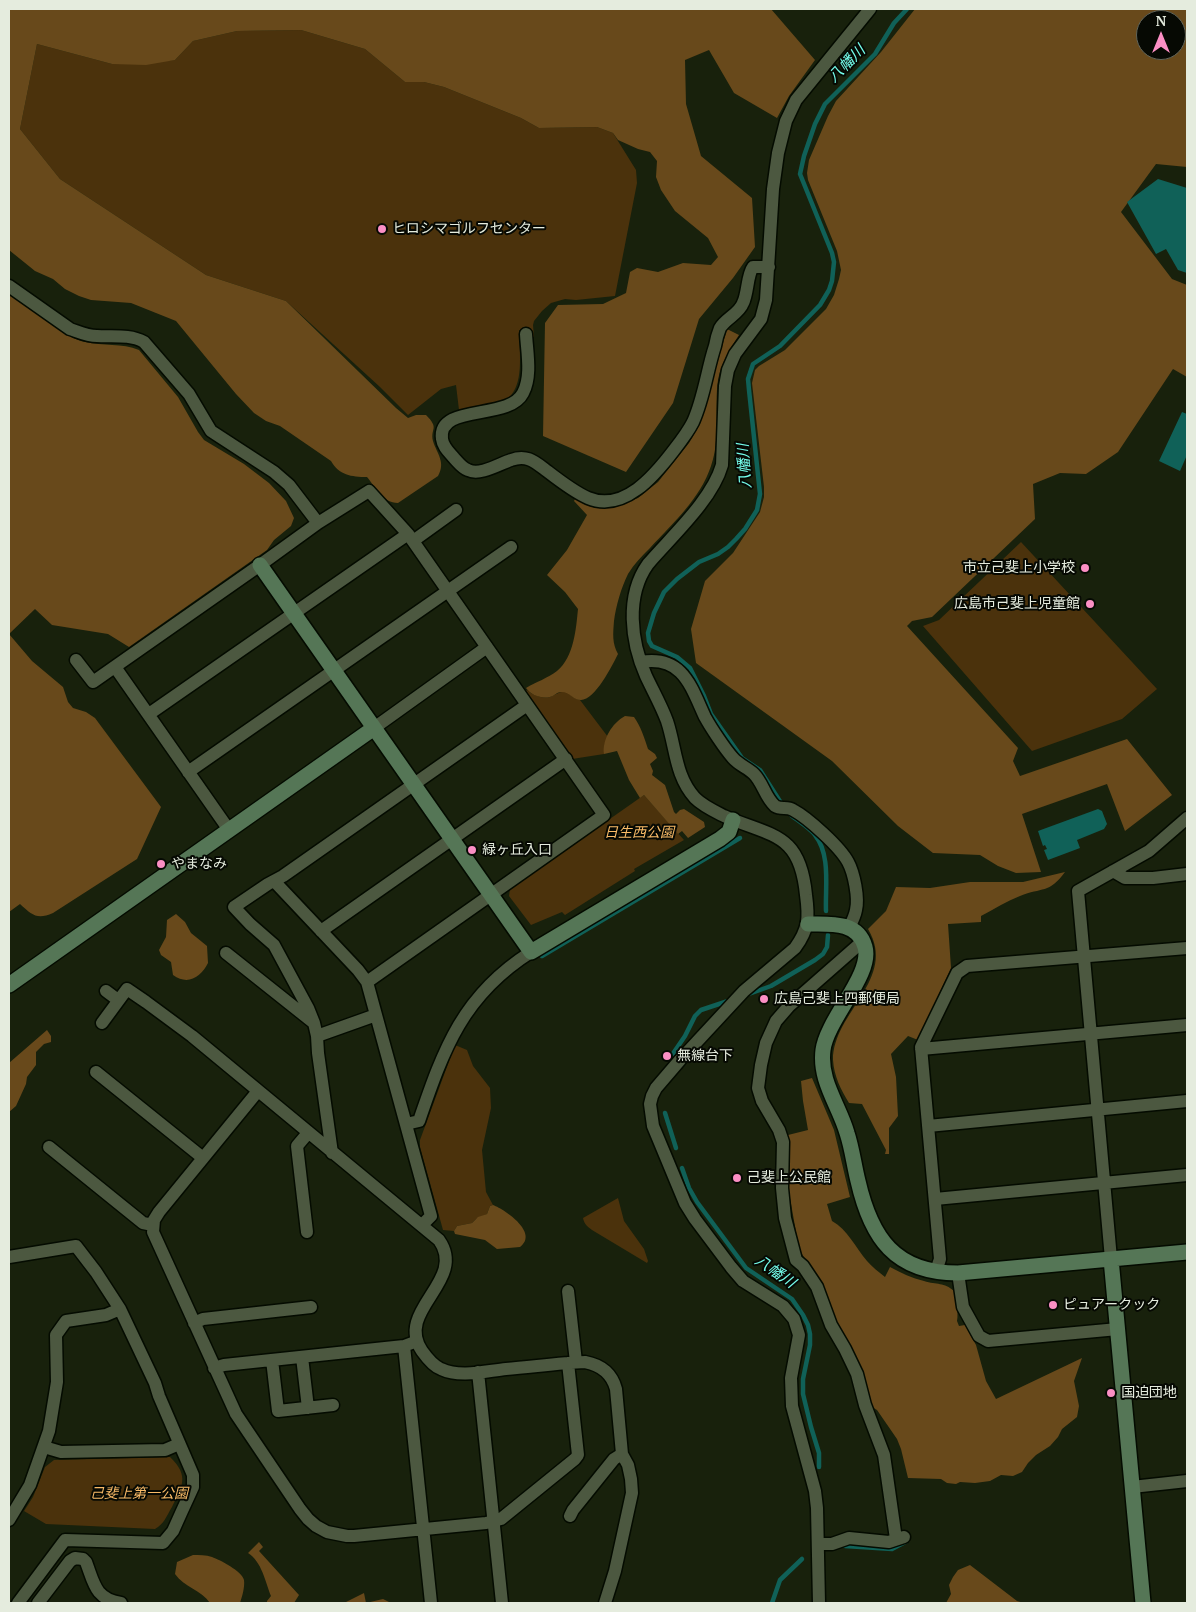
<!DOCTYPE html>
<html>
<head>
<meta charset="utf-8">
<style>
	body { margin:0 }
	#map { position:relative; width:1196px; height:1612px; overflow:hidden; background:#18210c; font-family:"PT Serif",serif }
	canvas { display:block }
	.frame { position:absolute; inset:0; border:10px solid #e5ecde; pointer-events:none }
	.north { position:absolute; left:1136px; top:10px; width:50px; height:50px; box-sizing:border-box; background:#060903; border:1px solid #5f645b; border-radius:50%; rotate:0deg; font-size:14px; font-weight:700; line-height:20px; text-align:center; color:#e5ecde }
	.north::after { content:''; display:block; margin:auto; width:18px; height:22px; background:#fb8fc4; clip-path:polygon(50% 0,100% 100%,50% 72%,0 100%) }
</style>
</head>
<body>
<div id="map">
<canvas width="1196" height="1612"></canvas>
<div class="frame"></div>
<div class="north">N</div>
</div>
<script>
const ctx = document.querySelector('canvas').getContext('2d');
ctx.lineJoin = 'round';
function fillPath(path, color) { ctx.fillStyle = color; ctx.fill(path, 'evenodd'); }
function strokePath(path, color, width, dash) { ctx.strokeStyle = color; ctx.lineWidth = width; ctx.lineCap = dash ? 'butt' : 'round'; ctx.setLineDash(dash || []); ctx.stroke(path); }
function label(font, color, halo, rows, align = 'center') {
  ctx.font = font + ' "PT Serif","Noto Sans JP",serif'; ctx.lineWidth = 4; ctx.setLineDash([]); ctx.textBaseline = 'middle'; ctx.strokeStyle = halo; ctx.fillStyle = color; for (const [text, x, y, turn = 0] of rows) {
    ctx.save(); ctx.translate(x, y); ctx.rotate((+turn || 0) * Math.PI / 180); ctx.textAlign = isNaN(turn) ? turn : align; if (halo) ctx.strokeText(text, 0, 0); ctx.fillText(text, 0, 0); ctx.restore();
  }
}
fillPath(new Path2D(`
	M301 30 365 49 405 82H424L444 87 521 118 539 128 597 127 613 133 636 170 637 183 615 296 576 300 565 299 551 303 542 311 534 321 533 325 534 337 519 330C519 355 528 398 494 405 483 407 470 407 459 410L456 385 441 389 408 415 380 387 286 301 206 275 60 179 20 129 37 44 112 64 175 60 193 41 237 31Z
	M1021 542 1157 689 1122 719 1032 751 923 626 939 620Z
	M527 690C533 695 542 699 550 697 556 695 559 691 566 692 571 694 574 699 580 700L608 737 605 743 604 754 572 759 525 692Z
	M644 795 684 840 634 869 635 871 565 915 562 912 531 925 509 896 510 889Z
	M455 1045 467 1050 473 1066 490 1088 491 1108 482 1150 486 1192 493 1205 490 1206 487 1214 476 1219 472 1223 457 1226 454 1231 443 1230 420 1147V1140Z
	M618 1198 624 1221 644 1249 648 1261 647 1263 592 1230C588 1227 584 1224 583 1218Z
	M170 1457C190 1476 182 1487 172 1507 166 1517 164 1524 155 1529L46 1524 24 1511 33 1497 45 1467 54 1460Z`), '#4b320c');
fillPath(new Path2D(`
	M9 9H771L815 60 789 96 777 118 734 93 709 50 685 60 686 104 701 156 752 198 755 247 733 278 699 319 673 403 626 472 543 436 545 323 558 305 603 304 626 293 630 272 637 268 658 272 683 263 711 265 718 257 708 238 675 211 661 190 656 177 657 161 650 152 638 149 618 140 613 133 597 127 539 128 521 118 444 87 424 82H405L365 49 301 30 237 31 193 41 175 60 146 65 112 64 37 44 20 129 60 179 206 275 286 301 396 408 408 418 416 415H426C440 429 430 428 433 441 437 454 446 462 438 476L398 503C383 503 376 488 367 477 351 477 339 475 331 461L280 426 266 421 254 413 236 394 176 321 131 303 91 300 79 296 65 289 53 279 35 271 9 250Z
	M915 9H1187V167L1156 164 1121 212 1172 279 1187 285V377L1173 369 1118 452 1086 474 1060 473 1033 484 1035 519 932 617 912 621 907 626 1018 748 1013 761 1020 776 1127 739 1172 795 1125 831 1107 784 1022 814 1041 872 1016 873 998 866 980 855 933 853 898 826 832 761 696 663 691 629 705 581 733 553 760 512 764 497V487L752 383 755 370 759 366 785 350 826 309 834 295 839 279 841 270 837 251 808 180 807 173 809 160 828 116 836 101 881 52ZM1146 20H1176V50H1146Z
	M9 290C18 297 28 303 37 310 54 323 64 337 85 342 103 346 122 343 139 350L178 397 198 432 204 440 244 464 269 483 286 501 294 518 291 526 274 540 267 550 129 647 108 634 52 625 35 609 9 634 32 661 63 687 68 702 73 708 86 712 95 718 161 807 137 859 53 913C37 920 32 915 20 904L9 912Z
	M727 329 739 335C730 349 721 363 718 380 714 408 721 438 711 466 700 499 673 523 650 548 642 556 634 564 628 574 621 588 616 606 614 621 613 634 612 643 618 654 612 666 595 700 581 700 572 700 570 691 560 692 556 693 554 696 550 697 541 699 531 695 526 688 536 682 548 678 557 671 574 657 576 629 578 609L565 592 547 575 567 550 587 515 574 501 575 499 595 508 615 506 638 498 658 482 689 443 700 424Z
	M625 716 634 717C641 727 644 737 648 749L655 754 657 758 650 764 653 771 652 775 665 785 674 812 676 814 680 810 684 809 704 822 705 827 688 838 682 831 678 834 644 795 640 798 629 780 617 751 604 754C602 740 612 723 625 716Z
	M1065 872C1049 894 1042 887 1020 896 1007 901 994 909 981 916V922L948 924 951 968 918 1040 908 1036 891 1054 896 1077 898 1116 889 1128V1154H885L886 1150 862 1104 849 1103C841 1090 834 1076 833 1060 833 1012 898 979 868 929L886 911 896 887 930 888 970 882H1023Z
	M176 914 185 922 191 933 207 946 208 963C201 977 188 986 173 975L171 962 161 955 159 950 166 937 167 920Z
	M47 1030 51 1036V1042L44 1044 36 1052V1065L27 1077 26 1084 16 1106 9 1112V1063Z
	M812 1078 834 1130 850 1197 827 1204 832 1221C847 1229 856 1248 867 1261 872 1267 879 1272 885 1277L890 1267C901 1273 912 1278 924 1281 937 1285 944 1282 954 1291 955 1301 959 1312 957 1321L959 1326 965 1325 976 1345 986 1381 996 1399 1082 1358 1074 1381 1079 1406 1077 1417 1062 1429 1058 1437 1050 1446 1036 1455 1028 1463 1022 1472 1013 1476 1001 1475 990 1481 975 1483 960 1482 956 1484 947 1483 941 1479 908 1478 901 1449 897 1439 877 1410 872 1407 824 1291 799 1249 787 1181 788 1135 808 1130 803 1101 801 1081Z
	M493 1205C506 1210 539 1233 520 1247L497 1249 485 1240 455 1234 454 1231 457 1226 472 1223 478 1217 487 1214 490 1206Z
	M259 1542 263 1547 259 1551 299 1595 294 1603H267V1601L271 1596C265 1581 262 1562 248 1553Z
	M193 1555C199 1555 206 1555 212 1557 220 1560 242 1571 244 1580 245 1587 242 1597 240 1603H210C201 1590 184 1587 175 1574L177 1562Z
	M970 1565 1017 1601 1024 1603H946L951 1594 949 1585 953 1577 958 1570Z
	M364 1593 366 1603 383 1599 391 1603H344Z`), '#68491b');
fillPath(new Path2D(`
	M1158 179 1187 188V273L1178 270 1166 249 1156 254 1127 202Z
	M1182 412 1187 414V455L1180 471 1159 461Z
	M1098 809 1102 811 1107 824 1104 829 1077 840 1080 848 1048 860 1044 850 1047 849 1045 845 1043 846 1038 831Z`), '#106158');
strokePath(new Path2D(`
	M783 806 760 770 742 758 711 714 704 696 690 668 677 657 652 646 649 641 648 633 654 613 664 592 677 579 699 562 718 554 728 547 736 539 745 529 757 510 760 494 749 390 748 379 753 364 780 346 820 305 829 290 832 281 834 262 832 253 800 174 804 156 815 124 825 104 875 54 894 23 907 9
	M791 815C798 821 809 827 815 835 831 855 825 888 826 911
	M542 956 740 838
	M746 995 771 986 815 960 823 954 827 947 828 935
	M672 1055 685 1036 695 1016 701 1010 731 1000
	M665 1113 676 1148
	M682 1168 689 1188 697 1202 746 1268 792 1299 803 1315 808 1325 810 1334V1345L803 1379V1394L811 1427 819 1453V1467
	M845 1546 892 1549 907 1541
	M772 1603 780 1580 802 1559`), '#106158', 4.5);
const street = new Path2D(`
	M9 286 70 329C79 332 87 336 97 336 112 337 130 334 144 342L189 394 211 431 274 472 289 485 318 523
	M526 334C527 352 532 376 523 393 509 421 437 403 442 439 443 447 449 452 454 458 458 462 462 468 468 470 480 476 499 464 511 460 527 454 535 462 547 471 560 481 574 492 588 498 624 513 655 475 674 450 681 441 688 432 693 422 704 398 707 370 715 346 716 340 718 333 720 328 726 318 739 314 743 303 748 293 747 275 753 267H769
	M413 541 456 510
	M76 660 93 682 260 565 318 523 369 491 408 534 604 815 367 982
	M641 662C683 655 691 687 705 717 711 728 725 749 733 758 739 765 748 768 754 774 763 783 765 797 775 806 781 810 787 806 793 810 808 818 840 847 848 862 854 873 859 898 856 910 855 916 852 922 849 928
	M115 667 229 830
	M149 714 408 534
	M374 728 487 647
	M188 772 511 547
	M1113 871 1125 878H1153L1187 874
	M274 881 358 970 367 982 431 1216 422 1225
	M321 931 566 759
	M863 941 789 1006 776 1021 766 1043 761 1065 758 1088 762 1101 779 1130 783 1142 782 1188 785 1218 796 1260 803 1266 817 1287 831 1325 845 1349 857 1374 865 1405 884 1455 896 1539
	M226 953 314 1023
	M106 991 118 1000
	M102 1023 127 989 146 1002 192 1036 439 1240C468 1281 394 1310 422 1351 427 1358 433 1366 441 1369 460 1378 486 1371 506 1369 532 1367 559 1363 585 1362 601 1365 612 1374 616 1389L622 1454 628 1465 631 1479 632 1493 615 1571 605 1603
	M317 1036 376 1015
	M921 1049 1187 1025
	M96 1072 203 1158
	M258 1091 159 1212 154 1220 153 1232 236 1414 300 1509 308 1519 316 1526 327 1532 347 1536H354L486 1523 501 1519 575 1459 578 1455 568 1363
	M406 1124 419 1121C444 1048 463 995 531 952
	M928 1126 1187 1101
	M49 1147 143 1223 153 1225
	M332 1153 318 1053 317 1036 314 1023 308 1008 274 945 250 924 234 907 268 884 283 876 527 705
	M935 1199 1187 1175
	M307 1232 297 1146 308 1133
	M9 1257 76 1246 96 1272 120 1309 155 1383 159 1396 193 1475V1487L182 1511 173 1531 163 1543 65 1540 18 1603
	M1111 1259 1078 891 1149 851 1187 818
	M936 1271 940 1259 921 1047 957 973 967 966 1187 948
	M958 1273 963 1307 979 1336 988 1341 1118 1329
	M568 1291 576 1362
	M194 1323 203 1319 311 1307
	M404 1346 431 1603
	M302 1357 308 1408
	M272 1360 278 1411 333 1405
	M214 1368 224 1365 404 1346 412 1343
	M478 1372 502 1603
	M44 1447 61 1452 165 1450 179 1444
	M1132 1487 1187 1481
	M570 1516 573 1510 614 1459 622 1454
	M9 1520 30 1485 49 1431 57 1382 56 1335 66 1321 106 1315 120 1309
	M819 1544H832L849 1538 889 1542 904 1537
	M38 1603 70 1561 75 1558 83 1559 86 1562C94 1583 95 1599 121 1603
	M819 1603 817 1508 815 1491 792 1406 791 1378 799 1335 794 1319 783 1306 743 1281 731 1267 695 1219 685 1203 653 1126 650 1104 652 1096 656 1088 680 1060 744 991 795 948C809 929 809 917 806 895 800 832 772 837 724 816 714 811 703 806 695 798 675 776 676 748 667 721 661 705 653 691 646 676 631 642 625 596 648 564 672 536 712 500 722 465L725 386 728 370 735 354 761 319 766 300 773 189 778 153 786 121 796 100 870 9`);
const secondary = new Path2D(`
	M260 565 531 952 720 839 729 832 733 820
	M808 924C830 924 858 921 865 947 873 974 827 1019 823 1050 819 1081 839 1105 847 1133 852 1148 854 1165 858 1181 871 1238 895 1273 958 1273L1187 1252
	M9 985 374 728
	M1111 1259 1143 1603`);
strokePath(street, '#040b00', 15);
strokePath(secondary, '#040b00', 18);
strokePath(street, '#4c5840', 12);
strokePath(secondary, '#557656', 15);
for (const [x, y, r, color] of [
	[382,229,5,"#fb8fc4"],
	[1085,568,5,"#fb8fc4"],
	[1090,604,5,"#fb8fc4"],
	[472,850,5,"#fb8fc4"],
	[161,864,5,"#fb8fc4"],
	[764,999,5,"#fb8fc4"],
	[667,1056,5,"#fb8fc4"],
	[737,1178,5,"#fb8fc4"],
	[1053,1305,5,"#fb8fc4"],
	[1111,1393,5,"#fb8fc4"]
]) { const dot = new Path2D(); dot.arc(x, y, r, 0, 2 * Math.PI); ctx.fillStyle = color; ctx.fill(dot); strokePath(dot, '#060903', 2); }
label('14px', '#e5ecde', '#060903', [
	["ヒロシマゴルフセンター",392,229],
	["市立己斐上小学校",1075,568,"right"],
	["広島市己斐上児童館",1080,604,"right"],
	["緑ヶ丘入口",482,850],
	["やまなみ",171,864],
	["広島己斐上四郵便局",774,999],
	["無線台下",677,1056],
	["己斐上公民館",747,1178],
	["ピュアークック",1063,1305],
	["国迫団地",1121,1393]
], 'left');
label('italic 14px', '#f9bb68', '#060903', [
	["日生西公園",639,833],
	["己斐上第一公園",139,1494]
]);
label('italic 15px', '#74fdeb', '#060903', [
	["八幡川",847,64,-45],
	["八幡川",745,466,-94],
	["八幡川",775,1272,35]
]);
</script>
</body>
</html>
